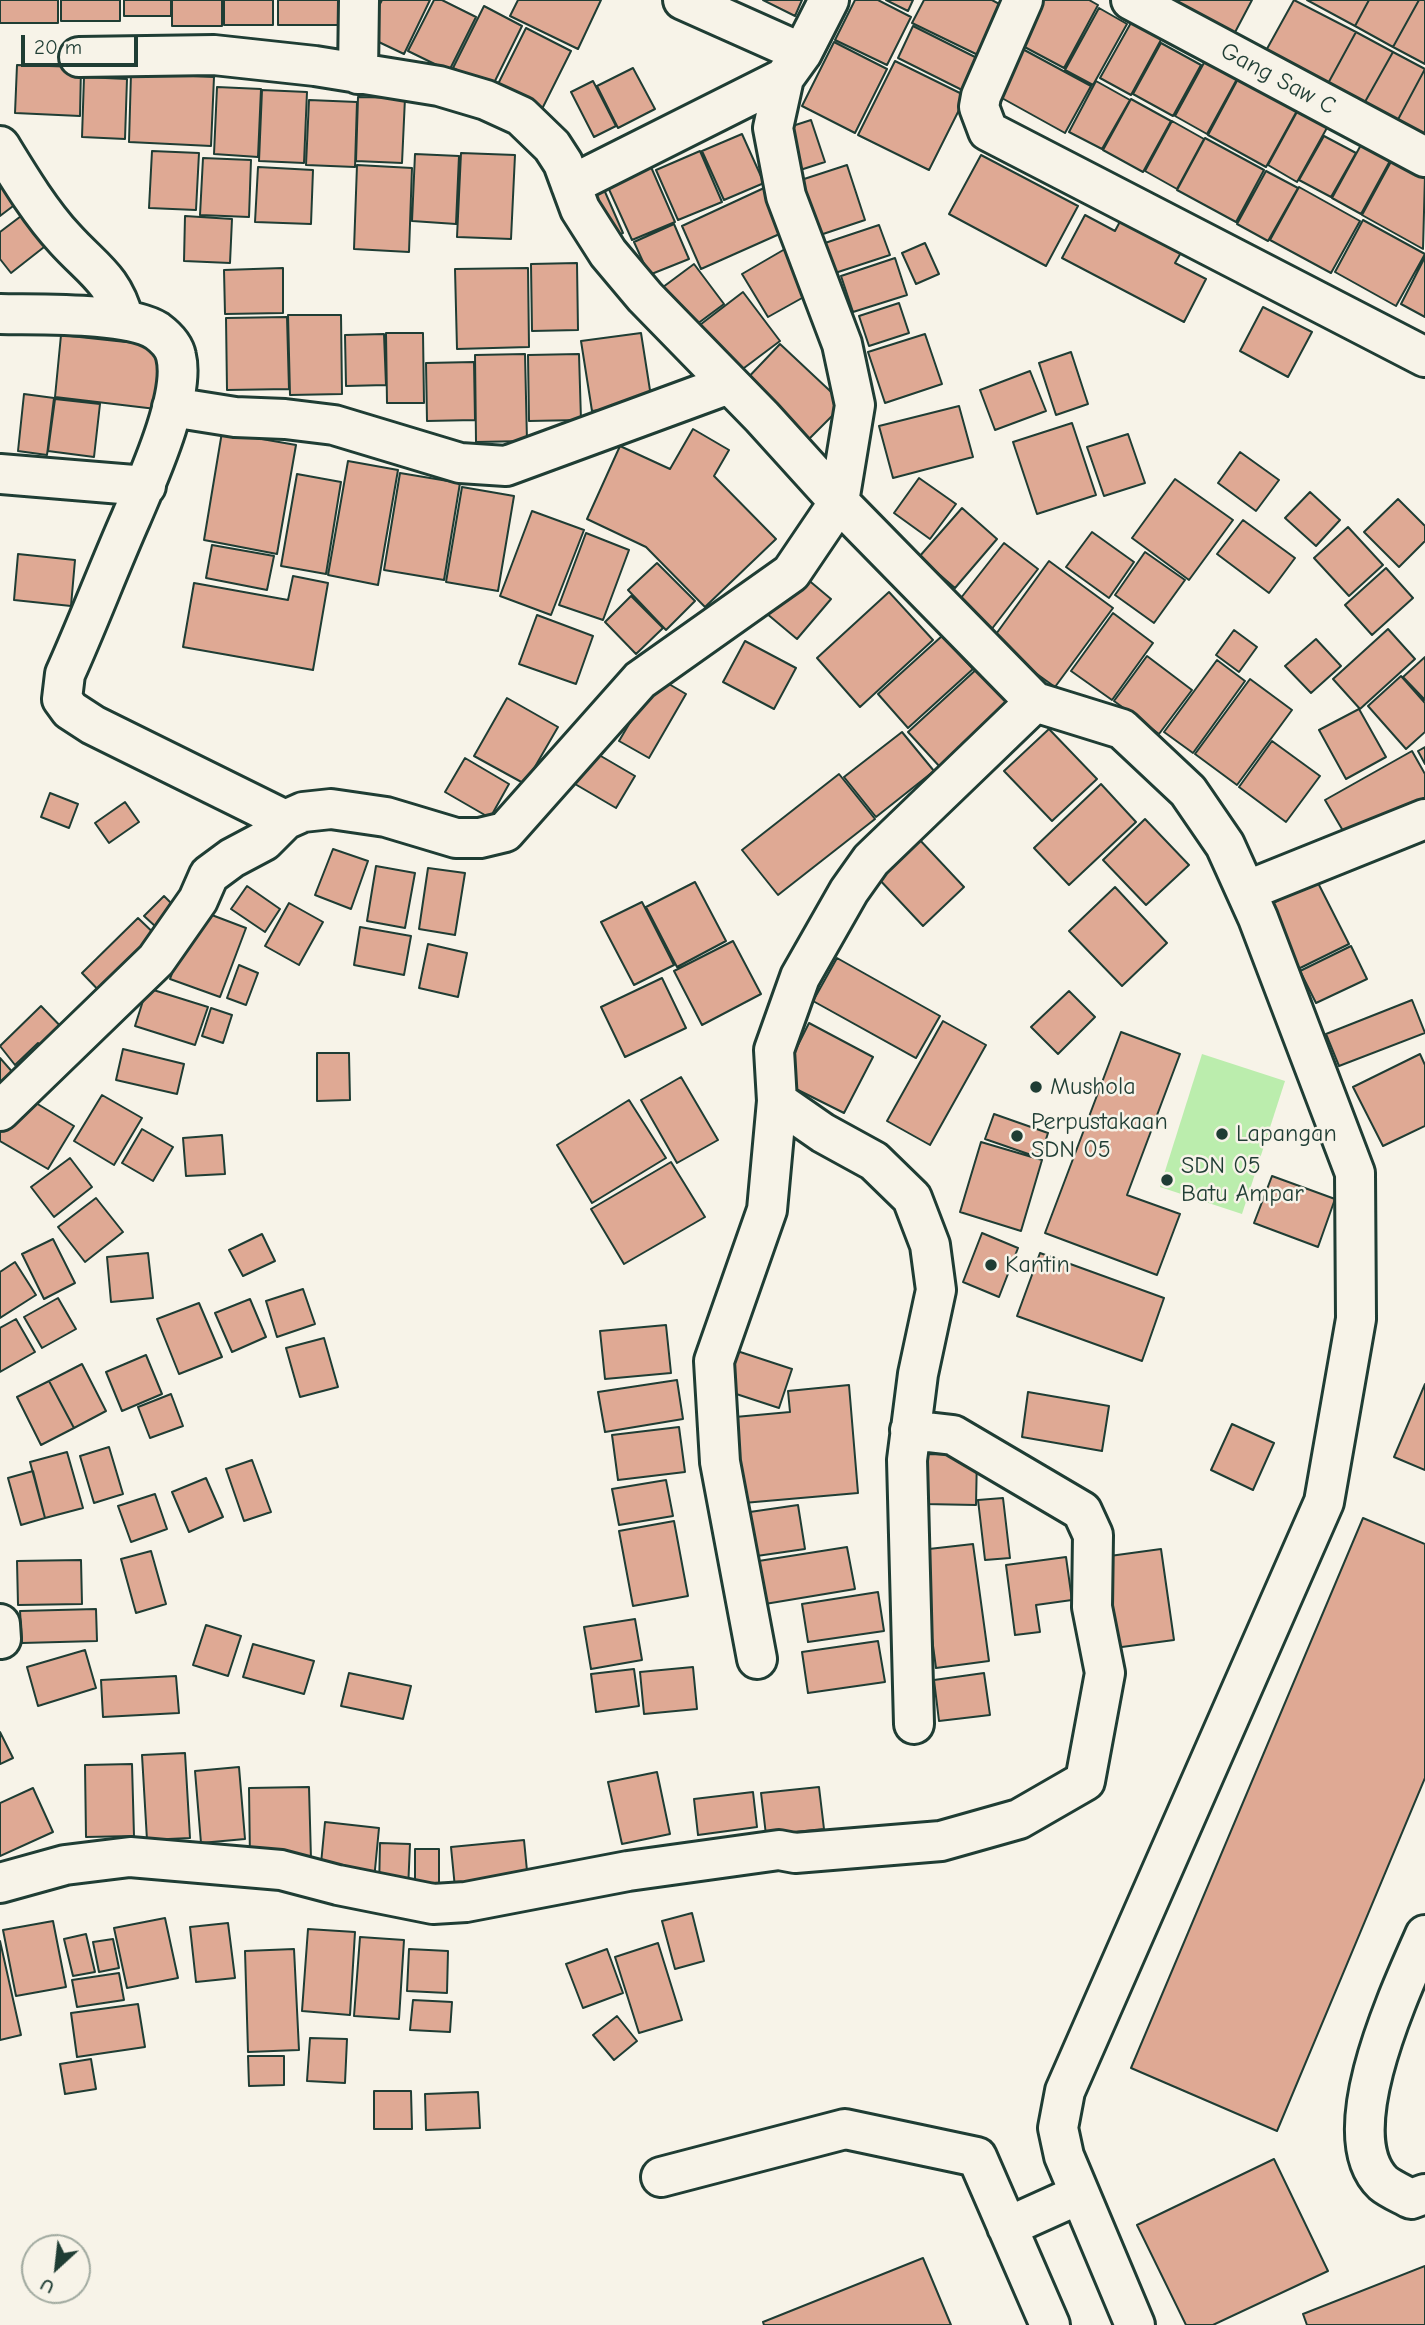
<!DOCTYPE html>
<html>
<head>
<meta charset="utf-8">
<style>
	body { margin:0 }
	#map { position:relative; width:1425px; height:2325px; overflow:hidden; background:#f7f3e8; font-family:"Comic Neue",sans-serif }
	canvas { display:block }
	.north { position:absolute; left:21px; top:2234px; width:70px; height:70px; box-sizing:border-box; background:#f7f3e8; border:2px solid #a1aaa0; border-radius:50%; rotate:207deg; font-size:19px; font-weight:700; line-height:28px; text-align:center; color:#1f3d34 }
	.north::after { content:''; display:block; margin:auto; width:24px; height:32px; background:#1f3d34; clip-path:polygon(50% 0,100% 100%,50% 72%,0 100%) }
	.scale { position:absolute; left:21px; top:35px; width:117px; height:32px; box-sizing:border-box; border:4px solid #1f3d34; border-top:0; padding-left:9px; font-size:21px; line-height:24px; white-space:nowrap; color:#1f3d34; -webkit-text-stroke:5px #f7f3e8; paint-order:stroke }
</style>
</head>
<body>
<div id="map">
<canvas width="1425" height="2325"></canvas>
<div class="north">U</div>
<div class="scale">20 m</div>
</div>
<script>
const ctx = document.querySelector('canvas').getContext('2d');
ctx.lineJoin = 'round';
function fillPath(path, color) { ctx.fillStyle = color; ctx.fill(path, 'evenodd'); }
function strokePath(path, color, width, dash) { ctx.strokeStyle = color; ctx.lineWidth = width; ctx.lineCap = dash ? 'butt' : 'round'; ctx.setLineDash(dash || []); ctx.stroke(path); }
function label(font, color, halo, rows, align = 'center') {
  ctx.font = font + ' "Comic Neue",sans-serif'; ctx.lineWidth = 5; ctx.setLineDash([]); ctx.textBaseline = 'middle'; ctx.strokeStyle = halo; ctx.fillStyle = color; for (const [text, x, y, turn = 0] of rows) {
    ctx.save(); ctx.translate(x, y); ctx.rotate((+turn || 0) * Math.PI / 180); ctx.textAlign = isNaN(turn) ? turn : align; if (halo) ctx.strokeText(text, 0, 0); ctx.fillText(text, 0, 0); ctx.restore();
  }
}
fillPath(new Path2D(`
	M1202 1054 1285 1081 1242 1214 1160 1187Z`), '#bbedad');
const building = new Path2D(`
	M0 0H58V23H0Z
	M61 0H120V21H61Z
	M124 0H171V16H124Z
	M172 0H222V26H172Z
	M224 0H273V25H224Z
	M278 0H340V25H278Z
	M382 0H430L404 54 364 35Z
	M434 0H442L476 17 449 71 408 51Z
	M518 0H601L578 49 510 16Z
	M763 0H802L795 16Z
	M855 0H878L911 17 887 65 835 40Z
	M886 0H913L908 11Z
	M924 0H992L1003 6 978 55 912 23Z
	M1043 0H1089L1098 5 1064 68 1019 44Z
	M1179 0H1252L1232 38 1175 7Z
	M1294 0 1356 32 1325 89 1263 56Z
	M1307 0H1369L1355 26Z
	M1369 0H1419L1393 47 1355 26Z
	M1419 0H1425V64L1393 47Z
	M484 6 522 26 492 87 453 68Z
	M1099 8 1127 24 1093 85 1065 70Z
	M1132 21 1162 38 1131 95 1100 78Z
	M913 26 979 59 964 91 898 58Z
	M526 28 571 51 542 109 497 86Z
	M1356 32 1393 52 1361 109 1325 89Z
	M834 42 887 69 855 133 802 106Z
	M1161 43 1201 65 1173 116 1133 94Z
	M1017 46 1091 86 1065 133 991 92Z
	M1393 52 1425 69 1394 127 1361 109Z
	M895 61 966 96 929 170 858 135Z
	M1205 61 1237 79 1207 134 1175 116Z
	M17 65 81 67 80 116 15 113Z
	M633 68 655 109 618 128 597 86Z
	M1425 69V132L1420 141 1394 127Z
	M131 73 214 77 211 146 129 142Z
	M84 77 127 79 125 139 82 137Z
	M1239 77 1298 109 1266 167 1208 135Z
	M593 81 616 126 594 137 571 92Z
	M1096 81 1130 100 1102 149 1069 132Z
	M217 87 261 89 258 157 214 154Z
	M262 90 307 92 304 163 259 161Z
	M358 97 405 98 402 163 356 161Z
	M1131 99 1171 121 1143 172 1103 150Z
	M309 100 357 102 355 167 306 165Z
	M1298 110 1328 126 1297 182 1268 165Z
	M811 120 825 162 797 171 783 129Z
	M1172 121 1204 139 1177 189 1145 171Z
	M742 134 764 183 724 200 702 151Z
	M1324 136 1356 153 1331 197 1299 180Z
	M1205 138 1264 170 1236 222 1177 190Z
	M1362 143 1391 159 1361 214 1332 198Z
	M152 151 199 153 196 210 149 208Z
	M700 151 722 202 678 220 656 170Z
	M461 153 515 155 511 239 457 237Z
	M415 154 459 156 456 224 412 221Z
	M981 155 1078 206 1046 266 949 214Z
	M203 158 251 160 249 217 200 215Z
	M1393 158 1425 175 1423 249 1362 215Z
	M0 165 25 197 0 216Z
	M357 165 412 168 409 252 354 249Z
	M847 165 865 220 820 235 801 180Z
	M258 167 313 170 311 224 255 222Z
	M651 167 675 222 632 240 607 185Z
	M1266 171 1298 188 1268 241 1237 224Z
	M602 185 623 233 604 241 584 193Z
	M1299 187 1360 221 1331 273 1270 240Z
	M764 188 784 232 701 269 682 226Z
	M29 210 53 240 11 273 0 259V232Z
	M1125 212 1186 244 1175 263 1206 279 1184 322 1062 258 1085 215 1115 231Z
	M185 216 232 219 230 263 184 261Z
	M1363 220 1425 254 1396 306 1335 272Z
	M674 224 689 259 649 275 634 242Z
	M879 225 890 255 832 274 822 244Z
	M925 243 939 274 916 284 902 253Z
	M785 249 811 293 768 317 742 274Z
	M1425 257V317L1401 304Z
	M895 258 907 295 853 312 841 276Z
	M577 263 578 330 532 331 531 264Z
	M694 264 724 304 685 333 655 293Z
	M283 268V313L225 314 224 270Z
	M528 268 529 347 457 349 455 269Z
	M743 292 780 341 728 380 692 331Z
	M899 303 909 333 869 346 859 316Z
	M1263 307 1312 332 1288 377 1240 351Z
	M288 315H341L342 394 290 395Z
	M287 317 289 389 227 390 226 318Z
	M386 333H423L424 403H387Z
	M641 333 652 403 592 411 581 341Z
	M384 334 386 385 346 386 345 335Z
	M925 334 942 384 885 403 868 352Z
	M61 335 163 346 156 409 55 397Z
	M780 344 844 404 804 444 742 384Z
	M1071 352 1088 404 1056 415 1039 363Z
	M525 354 527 441 476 442 475 355Z
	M579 354 581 420 529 421 528 355Z
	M474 362 475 420 427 421 426 363Z
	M1030 371 1046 411 995 430 980 390Z
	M24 394 54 398 47 455 18 451Z
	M55 399 100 404 94 457 48 451Z
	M959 406 973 457 893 478 879 426Z
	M1072 423 1096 495 1037 514 1013 442Z
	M693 429 729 450 714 476 776 539 705 607 646 547 587 519 620 446 670 469Z
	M222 432 296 445 277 554 204 540Z
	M1128 434 1145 483 1104 496 1087 447Z
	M1240 452 1279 480 1256 511 1218 483Z
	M348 461 398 470 378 585 328 575Z
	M400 473 460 483 444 580 384 570Z
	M297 474 341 482 326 574 281 566Z
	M919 478 956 504 930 539 894 513Z
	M1175 479 1233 520 1189 580 1132 538Z
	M462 487 514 496 498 591 446 582Z
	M1310 492 1340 520 1316 546 1285 518Z
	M1398 499 1425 526V541L1399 567 1364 532Z
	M962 508 997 539 955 588 919 557Z
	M532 511 584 530 551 615 500 596Z
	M1243 520 1295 558 1269 593 1217 554Z
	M1348 527 1383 565 1349 596 1314 558Z
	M1092 532 1134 562 1109 598 1066 567Z
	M586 533 629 550 603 620 559 605Z
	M1004 543 1038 569 991 630 957 603Z
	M212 545 274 556 267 590 206 578Z
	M1145 552 1185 580 1154 623 1115 595Z
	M18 554 75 560 71 606 14 600Z
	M1049 561 1113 608 1055 687 991 641Z
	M657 563 695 601 666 630 628 590Z
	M1386 568 1413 598 1372 635 1345 605Z
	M800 573 831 599 797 639 766 613Z
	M293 576 328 583 313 670 183 647 194 583 288 600Z
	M889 592 933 640 860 707 817 658Z
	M631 596 663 628 636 654 605 622Z
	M1113 613 1153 643 1112 700 1071 671Z
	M537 615 593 636 576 684 519 664Z
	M1388 629 1415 659 1360 709 1333 679Z
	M1234 630 1257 647 1239 672 1216 655Z
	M942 636 973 669 908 728 878 694Z
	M1316 639 1341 666 1311 693 1285 666Z
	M745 641 796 668 774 709 723 682Z
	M1147 656 1192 690 1159 734 1114 701Z
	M1425 657V700L1403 677Z
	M1217 660 1245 681 1193 753 1164 732Z
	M979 667 1011 702 940 767 908 732Z
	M1401 676 1425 703V732L1406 749 1368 706Z
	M657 677 686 694 649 758 619 741Z
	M1250 679 1292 710 1237 785 1195 754Z
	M507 698 558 727 525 784 474 756Z
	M1359 709 1386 757 1346 779 1319 730Z
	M1049 729 1097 779 1052 821 1004 771Z
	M902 732 934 771 876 817 844 777Z
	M1272 741 1320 776 1286 822 1239 787Z
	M1425 747V764L1418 751Z
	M1412 751 1425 774V797L1349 841 1325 800Z
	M594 752 635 776 616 808 575 784Z
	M465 758 509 784 490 818 445 792Z
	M839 774 875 819 778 895 742 850Z
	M1101 784 1136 822 1069 885 1034 848Z
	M50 793 78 804 69 828 41 817Z
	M125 802 139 822 109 843 95 823Z
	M1145 819 1189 865 1146 905 1103 860Z
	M918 838 964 887 923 926 877 877Z
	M333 849 368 861 351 909 315 895Z
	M376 866 415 873 405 928 367 921Z
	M428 868 465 873 455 935 419 929Z
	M1317 881 1349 944 1294 971 1263 908Z
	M695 882 726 941 677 967 646 907Z
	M247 886 280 909 265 932 231 909Z
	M1115 887 1167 943 1122 986 1069 931Z
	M164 896 185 917 167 937 144 916Z
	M642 902 674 965 634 985 601 922Z
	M289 903 323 922 299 965 265 946Z
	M196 909 246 928 220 997 170 979Z
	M138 918 163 942 106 998 82 973Z
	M360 927 411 936 404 975 354 965Z
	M733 941 761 994 702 1025 674 971Z
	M428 944 467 953 458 997 419 988Z
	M1351 946 1367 979 1316 1003 1300 971Z
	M837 958 940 1016 916 1058 813 1001Z
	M239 965 258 973 246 1005 227 998Z
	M662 978 686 1028 625 1057 601 1007Z
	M147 988 208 1007 195 1045 135 1026Z
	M1069 991 1095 1017 1058 1054 1031 1027Z
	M1412 1000 1425 1033 1339 1066 1326 1034Z
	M41 1006 70 1036 50 1056 38 1043 15 1065 0 1046Z
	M211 1008 232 1015 223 1043 202 1036Z
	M943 1021 986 1045 930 1145 887 1121Z
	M809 1023 873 1057 844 1113 780 1081Z
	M1121 1032 1180 1054 1127 1195 1180 1214 1157 1275 1045 1233Z
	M123 1049 184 1064 177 1094 116 1080Z
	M317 1053H349L350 1100 317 1101Z
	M1420 1054 1425 1065V1126L1383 1146 1353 1087Z
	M0 1058 22 1083 0 1103Z
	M681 1077 718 1140 677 1163 641 1100Z
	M21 1094 74 1126 48 1169 0 1141V1130Z
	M102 1095 142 1118 114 1165 74 1141Z
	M629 1100 666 1158 592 1203 557 1145Z
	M994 1114 1048 1133 1040 1158 985 1139Z
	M142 1129 173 1147 153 1181 122 1163Z
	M222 1135 225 1174 186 1176 183 1138Z
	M981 1142 1042 1160 1021 1231 960 1212Z
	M70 1158 92 1187 54 1217 31 1187Z
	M671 1162 705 1217 624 1264 591 1209Z
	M1272 1176 1335 1199 1318 1247 1254 1223Z
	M96 1198 123 1232 85 1262 58 1227Z
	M982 1233 1018 1248 999 1297 963 1282Z
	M262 1234 275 1261 243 1276 229 1250Z
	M53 1239 75 1283 44 1299 22 1254Z
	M148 1253 153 1298 111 1302 107 1257Z
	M1040 1253 1164 1298 1142 1361 1017 1316Z
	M15 1262 36 1295 0 1318V1272Z
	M303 1289 315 1324 277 1337 266 1301Z
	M58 1298 76 1329 42 1348 24 1317Z
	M250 1299 266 1337 232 1352 215 1313Z
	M199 1303 222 1357 179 1374 157 1319Z
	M16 1319 35 1352 0 1372V1328Z
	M666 1325 671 1373 605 1379 600 1331Z
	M324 1338 338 1387 300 1397 286 1348Z
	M731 1349 792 1369 779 1408 718 1388Z
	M146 1355 162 1394 122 1411 106 1372Z
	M82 1364 106 1411 74 1428 49 1381Z
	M677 1380 683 1419 605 1432 598 1392Z
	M49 1381 74 1428 41 1445 17 1397Z
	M1425 1384V1470L1394 1457Z
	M849 1385 858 1493 732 1504 724 1418 790 1412 788 1391Z
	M1028 1392 1109 1406 1102 1451 1022 1437Z
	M171 1394 183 1426 150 1438 138 1407Z
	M1232 1424 1274 1443 1253 1490 1211 1470Z
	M679 1427 685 1472 618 1480 612 1435Z
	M109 1447 123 1494 94 1503 80 1456Z
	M67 1452 83 1508 45 1518 30 1462Z
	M924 1454 977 1455 976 1505 924 1504Z
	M252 1460 271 1512 244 1521 226 1469Z
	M33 1471 45 1518 21 1525 8 1478Z
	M206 1478 223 1517 189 1532 172 1492Z
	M666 1480 673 1516 619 1525 612 1489Z
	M155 1494 167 1529 131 1542 118 1506Z
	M1003 1498 1010 1558 985 1560 978 1500Z
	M798 1505 805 1549 743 1558 736 1514Z
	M1363 1518 1425 1544V1778L1277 2131 1131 2068Z
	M674 1521 688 1596 633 1606 619 1531Z
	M973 1544 989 1661 936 1668 920 1550Z
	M847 1547 855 1589 753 1606 746 1563Z
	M1161 1549 1174 1640 1107 1649 1095 1558Z
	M151 1551 166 1604 136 1613 121 1559Z
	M1066 1557 1072 1600 1036 1605 1040 1632 1015 1635 1006 1565Z
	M81 1560 82 1604 18 1605 17 1561Z
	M878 1592 884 1631 808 1642 802 1604Z
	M96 1609 97 1641 22 1643 20 1611Z
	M635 1619 642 1660 591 1669 584 1627Z
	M206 1625 241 1636 228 1676 193 1665Z
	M878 1641 885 1682 808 1693 802 1652Z
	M253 1644 314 1661 304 1694 243 1677Z
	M85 1650 96 1688 38 1706 27 1667Z
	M693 1667 697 1709 644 1714 640 1672Z
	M634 1669 639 1706 596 1712 591 1674Z
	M349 1673 411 1686 403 1719 341 1706Z
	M984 1673 990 1715 939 1721 934 1680Z
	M176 1676 179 1713 103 1717 101 1680Z
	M0 1732 13 1758 0 1764Z
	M185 1753 190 1838 147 1840 142 1755Z
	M132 1764 134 1836 86 1837 85 1765Z
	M239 1767 245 1839 201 1843 195 1771Z
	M657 1772 670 1834 622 1844 608 1782Z
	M309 1787 311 1859 250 1860 249 1788Z
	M819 1787 824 1829 766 1835 761 1793Z
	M33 1788 53 1832 0 1856V1803Z
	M753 1792 757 1827 698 1835 694 1799Z
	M325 1822 379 1828 374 1880 320 1874Z
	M524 1840 528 1881 455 1888 451 1847Z
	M380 1843 410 1844 408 1890 379 1889Z
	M415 1849H439V1896H415Z
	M692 1913 704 1961 675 1969 662 1921Z
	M165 1918 178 1978 127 1988 114 1928Z
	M53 1921 66 1987 16 1996 3 1930Z
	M228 1923 235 1978 196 1982 190 1927Z
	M308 1929 355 1932 350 2015 302 2011Z
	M86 1934 95 1972 73 1976 64 1939Z
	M360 1937 404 1940 399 2019 354 2016Z
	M113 1939 119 1968 99 1972 93 1942Z
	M0 1941 21 2035 0 2040Z
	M658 1943 682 2020 639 2033 615 1957Z
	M294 1949 299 2050 248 2052 245 1951Z
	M409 1949 448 1951 447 1993 407 1991Z
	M607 1949 623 1993 583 2008 566 1964Z
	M119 1973 124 2000 77 2007 72 1980Z
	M413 2000 452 2002 450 2032 410 2030Z
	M138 2004 145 2047 77 2057 71 2013Z
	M617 2016 637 2041 614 2060 593 2035Z
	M310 2038 347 2039 345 2083 307 2081Z
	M248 2056H284V2085L249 2086Z
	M91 2059 96 2089 65 2094 60 2064Z
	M374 2091H411L412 2129H374Z
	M478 2092 480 2128 426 2130 425 2094Z
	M1274 2159 1328 2271 1213 2325H1186L1137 2225Z
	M923 2258 951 2325H764L763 2322Z
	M1425 2266V2325H1307L1303 2314Z`);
fillPath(building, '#dfa994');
strokePath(building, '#1f3d34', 2);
const minor = new Path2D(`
	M683 0 802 53
	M829 0 802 53 784 78 773 128 786 196 842 344 855 405 839 502 1035 702 1122 729 1188 791 1225 845 1258 918 1355 1173 1356 1319 1324 1502 1065 2091 1058 2128 1064 2156 1135 2325
	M1023 0 981 96 979 107 988 131 1425 357
	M1131 0 1425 157
	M358 74 359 0
	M0 146C19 177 40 212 65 239 92 269 113 278 124 320
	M571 185 784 78
	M0 314C37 315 128 312 157 331 165 337 174 346 176 356 186 396 147 480 131 518 108 570 88 623 65 674L62 699 70 710 93 725 285 820
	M172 407 235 417 285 419 334 425 460 463 506 466 729 384
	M0 474 146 486
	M1246 891 1425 819
	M0 1111 156 960 198 900 209 875 232 858 264 841 285 820 303 812 331 809 386 817 456 838H480L505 832 640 680 791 573 839 502 762 417 645 297 608 253 580 209 563 163 552 146 521 116 486 100 439 86 315 66 214 55 79 57
	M0 1624 1 1639
	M757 1659 720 1462 714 1361 767 1210 777 1101
	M914 1724 907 1460 918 1374 936 1290 930 1245 912 1198 874 1161 823 1133 777 1101 774 1050 800 977 849 891 871 860 1035 702
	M0 1883 65 1865 130 1857 281 1870 338 1885 433 1904 466 1902 628 1871 779 1850 795 1853 941 1841 1019 1819 1085 1781 1105 1673 1092 1607 1093 1535 1082 1511 953 1435 910 1430
	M1425 1935C1402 1988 1332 2134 1383 2183 1390 2189 1402 2194 1411 2199L1425 2194
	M661 2177 845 2129 977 2157 1050 2325
	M1007 2227 1078 2195`);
strokePath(minor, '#1f3d34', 44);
strokePath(minor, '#f7f3e8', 38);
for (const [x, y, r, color] of [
	[1036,1087,7,"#1f3d34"],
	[1222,1134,7,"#1f3d34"],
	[1017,1136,7,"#1f3d34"],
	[1167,1180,7,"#1f3d34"],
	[991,1265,7,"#1f3d34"]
]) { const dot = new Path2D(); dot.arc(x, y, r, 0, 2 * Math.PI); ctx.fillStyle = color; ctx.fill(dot); strokePath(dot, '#f7f3e8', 2.5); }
label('24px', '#1f3d34', '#f7f3e8', [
	["Gang Saw C",1278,79,28]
]);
label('24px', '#1f3d34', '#f7f3e8', [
	["Mushola",1050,1087],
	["Perpustakaan",1031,1122],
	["SDN 05",1031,1150],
	["Lapangan",1236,1134],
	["SDN 05",1181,1166],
	["Batu Ampar",1181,1194],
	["Kantin",1005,1265]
], 'left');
</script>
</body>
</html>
